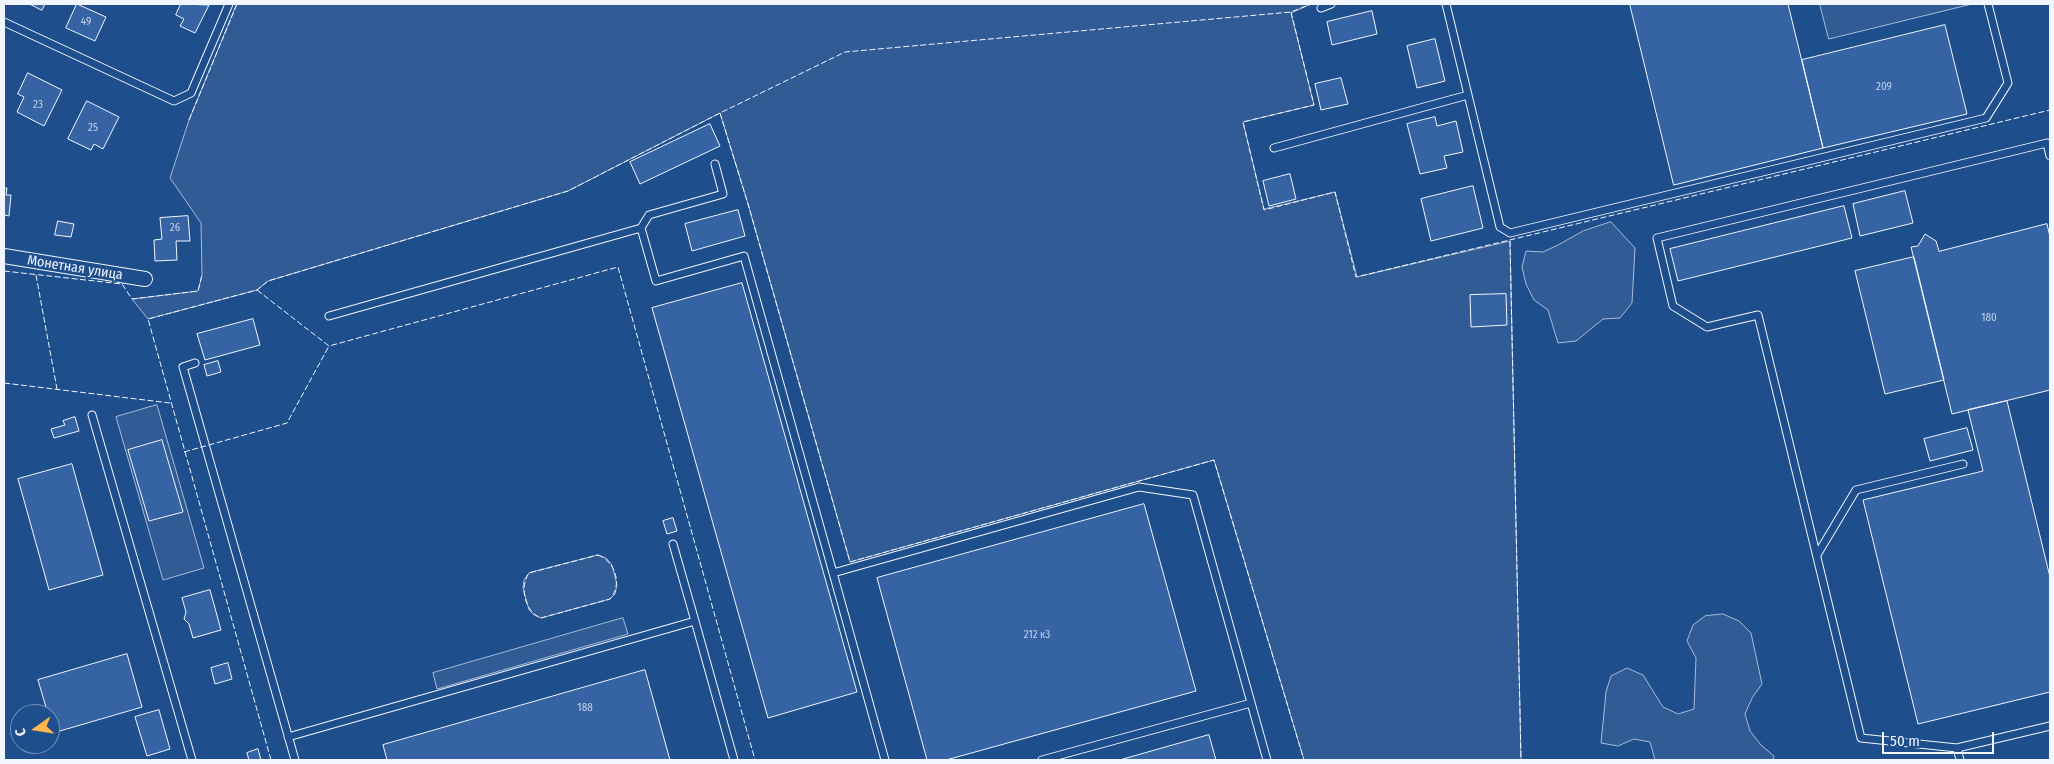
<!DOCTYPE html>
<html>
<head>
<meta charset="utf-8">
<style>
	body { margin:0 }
	#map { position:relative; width:2054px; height:764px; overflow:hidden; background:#1f4e8c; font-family:"Fira Sans Condensed",sans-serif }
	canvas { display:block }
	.frame { position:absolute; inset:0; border:5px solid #f2f6ff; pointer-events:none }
	.north { position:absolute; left:10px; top:704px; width:50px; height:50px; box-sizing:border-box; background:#1f4e8c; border:1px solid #7391ba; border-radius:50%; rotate:257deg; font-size:14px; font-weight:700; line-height:20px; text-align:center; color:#f2f6ff }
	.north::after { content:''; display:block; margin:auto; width:18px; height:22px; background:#ffb74d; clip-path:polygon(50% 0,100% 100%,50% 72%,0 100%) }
	.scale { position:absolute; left:1882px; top:732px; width:112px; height:22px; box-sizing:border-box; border:2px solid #f2f6ff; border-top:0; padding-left:6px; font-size:15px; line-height:18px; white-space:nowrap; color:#f2f6ff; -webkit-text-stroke:4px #1f4e8c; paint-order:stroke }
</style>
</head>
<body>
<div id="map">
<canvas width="2054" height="764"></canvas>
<div class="frame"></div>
<div class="north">С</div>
<div class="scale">50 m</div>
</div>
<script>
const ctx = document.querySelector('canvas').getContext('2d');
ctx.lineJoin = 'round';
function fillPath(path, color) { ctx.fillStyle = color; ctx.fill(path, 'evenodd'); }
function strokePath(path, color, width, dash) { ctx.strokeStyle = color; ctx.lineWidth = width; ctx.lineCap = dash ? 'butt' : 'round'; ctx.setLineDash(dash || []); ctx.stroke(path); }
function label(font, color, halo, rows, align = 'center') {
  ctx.font = font + ' "Fira Sans Condensed",sans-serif'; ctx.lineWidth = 4; ctx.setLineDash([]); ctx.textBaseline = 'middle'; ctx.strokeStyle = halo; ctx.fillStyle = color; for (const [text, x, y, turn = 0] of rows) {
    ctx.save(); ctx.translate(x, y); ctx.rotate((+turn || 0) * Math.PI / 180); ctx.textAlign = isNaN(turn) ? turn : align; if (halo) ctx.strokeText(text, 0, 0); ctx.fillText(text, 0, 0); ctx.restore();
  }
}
const built = new Path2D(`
	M237 4H1311L1291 13 1314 105 1243 122 1264 209 1335 192 1357 277 1510 241 1521 760H1304L1214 460 850 562 748 204 720 113 568 191 268 281 257 290 148 319 132 299 198 291 202 275 201 223 170 178 189 120Z
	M1820 4H1972L1829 39Z
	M1611 222 1635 248 1632 303 1620 318 1603 319 1576 341 1558 343 1548 310 1534 300 1526 284 1522 267 1526 251 1543 252 1558 245 1583 231Z
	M157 405 204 568 163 580 116 417Z
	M598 555 606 558 612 565 617 585 615 594 610 599 541 618 534 615 529 610 523 588 524 580 529 573Z
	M1723 614 1739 621 1751 633 1762 684 1752 698 1745 714 1750 731 1761 745 1774 756 1773 760H1655L1650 742 1634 739 1618 746 1601 743 1606 692 1611 676 1627 668 1643 675 1663 707 1678 714 1694 709 1696 658 1687 641 1693 625 1705 616Z
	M623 618 628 634 437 689 433 673Z`);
fillPath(built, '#305b95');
strokePath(built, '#a8bbd7', 1);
const building = new Path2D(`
	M30 4H45L42 10Z
	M77 4 106 17 95 41 66 28Z
	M181 4 209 5 195 33 180 26 184 19 176 15Z
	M1630 4H1788L1823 148 1674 185Z
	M1372 11 1377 34 1332 45 1327 22Z
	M1945 25 1967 114 1823 148 1802 60Z
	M1435 39 1445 81 1417 88 1407 46Z
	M28 73 62 90 44 126 17 112 24 97 18 94Z
	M1341 78 1348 104 1321 110 1315 84Z
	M87 101 119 117 103 149 94 144 91 150 68 139Z
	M1435 117 1437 126 1456 121 1463 152 1444 156 1447 168 1420 174 1407 124Z
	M710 124 720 146 640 184 630 162Z
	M1290 174 1296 199 1269 206 1263 181Z
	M1473 186 1483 228 1431 241 1421 199Z
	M4 188H7L6 195H11L9 216 4 215Z
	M1905 191 1913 223 1860 236 1853 204Z
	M1844 206 1852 238 1678 281 1670 249Z
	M738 210 745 236 692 251 685 224Z
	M188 216 190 241H176L177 260 155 261 154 240 162 239 160 218Z
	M58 221 74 224 71 237 55 235Z
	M2047 224 2050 237V390L1952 414 1911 247 1918 246 1925 234 1936 241 1939 251Z
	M1914 257 1944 380 1885 394 1855 271Z
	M742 283 857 692 768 718 652 308Z
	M1506 294 1507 325 1471 327 1470 295Z
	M253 319 260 345 205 360 197 334Z
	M218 361 221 372 207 376 204 365Z
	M2007 401 2050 577V692L1918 724 1863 500 1983 471 1968 410Z
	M75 417 79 431 54 438 51 429 65 425 63 421Z
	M1967 428 1973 450 1930 461 1924 439Z
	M162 440 183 512 149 521 128 450Z
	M72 464 103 575 49 590 18 479Z
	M1144 504 1196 691 946 760H927L877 578Z
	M673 518 677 531 667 534 663 521Z
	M210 590 221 630 193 638 189 624 184 619 186 612 182 598Z
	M127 654 142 707 53 733 50 714H48L38 680Z
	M228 663 232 679 215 684 211 668Z
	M645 670 670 760H387L383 745Z
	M159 710 170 749 147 756 135 717Z
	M1209 735 1216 760H1120Z
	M258 749 261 760H249L247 753Z`);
fillPath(building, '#3563a3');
strokePath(building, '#f2f6ff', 1);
const lane = new Path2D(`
	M1446 4 1500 227 1510 233 1986 118 2008 83 1988 4
	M1321 8 1331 4
	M4 22 174 101 191 93 229 4
	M1274 148 1468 95
	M2050 156 2047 143 1657 238 1673 306 1707 327 1758 315 1861 738 1957 748 2050 726
	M641 228 649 215 723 194 715 164
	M329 316 641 228 656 281 744 256 833 573
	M195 363 183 367 295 760
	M92 415 192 760
	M673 544 695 621
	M1817 555 1856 490 1963 464
	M288 737 695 621 734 760
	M1957 748 1960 760
	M885 760 833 573 1139 487 1193 495 1267 760
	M1042 760 1251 703`);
const street = new Path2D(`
	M4 256 145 279`);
strokePath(lane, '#f2f6ff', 9);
strokePath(street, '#f2f6ff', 16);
strokePath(lane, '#1f4e8c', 7);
strokePath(street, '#1f4e8c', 14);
strokePath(new Path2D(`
	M1291 12 1314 105 1243 122 1264 210 1335 192 1356 277 2050 110
	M720 113 748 204 850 562 1214 460 1304 760
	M189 120 237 4
	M1510 241 1521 760
	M4 271 122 284 132 299 198 291 202 275
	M36 275 57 389
	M257 290 329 346 618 267 755 760
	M4 383 170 403
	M184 452 287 423 329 346
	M598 555C615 561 623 585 610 599L541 618C525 612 519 587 529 573Z
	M271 760 148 319 257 290 268 281 568 191 720 113 845 52 1291 12 1311 4`), '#f2f6ff', 1, [6, 2.5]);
label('11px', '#c3d1e8', null, [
	["49",86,22],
	["209",1884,87],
	["23",38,105],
	["25",93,128],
	["26",175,228],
	["180",1989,318],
	["212 к3",1037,635],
	["188",585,708]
]);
label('14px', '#f2f6ff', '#1f4e8c', [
	["Монетная улица",75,268,9]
]);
</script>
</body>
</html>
